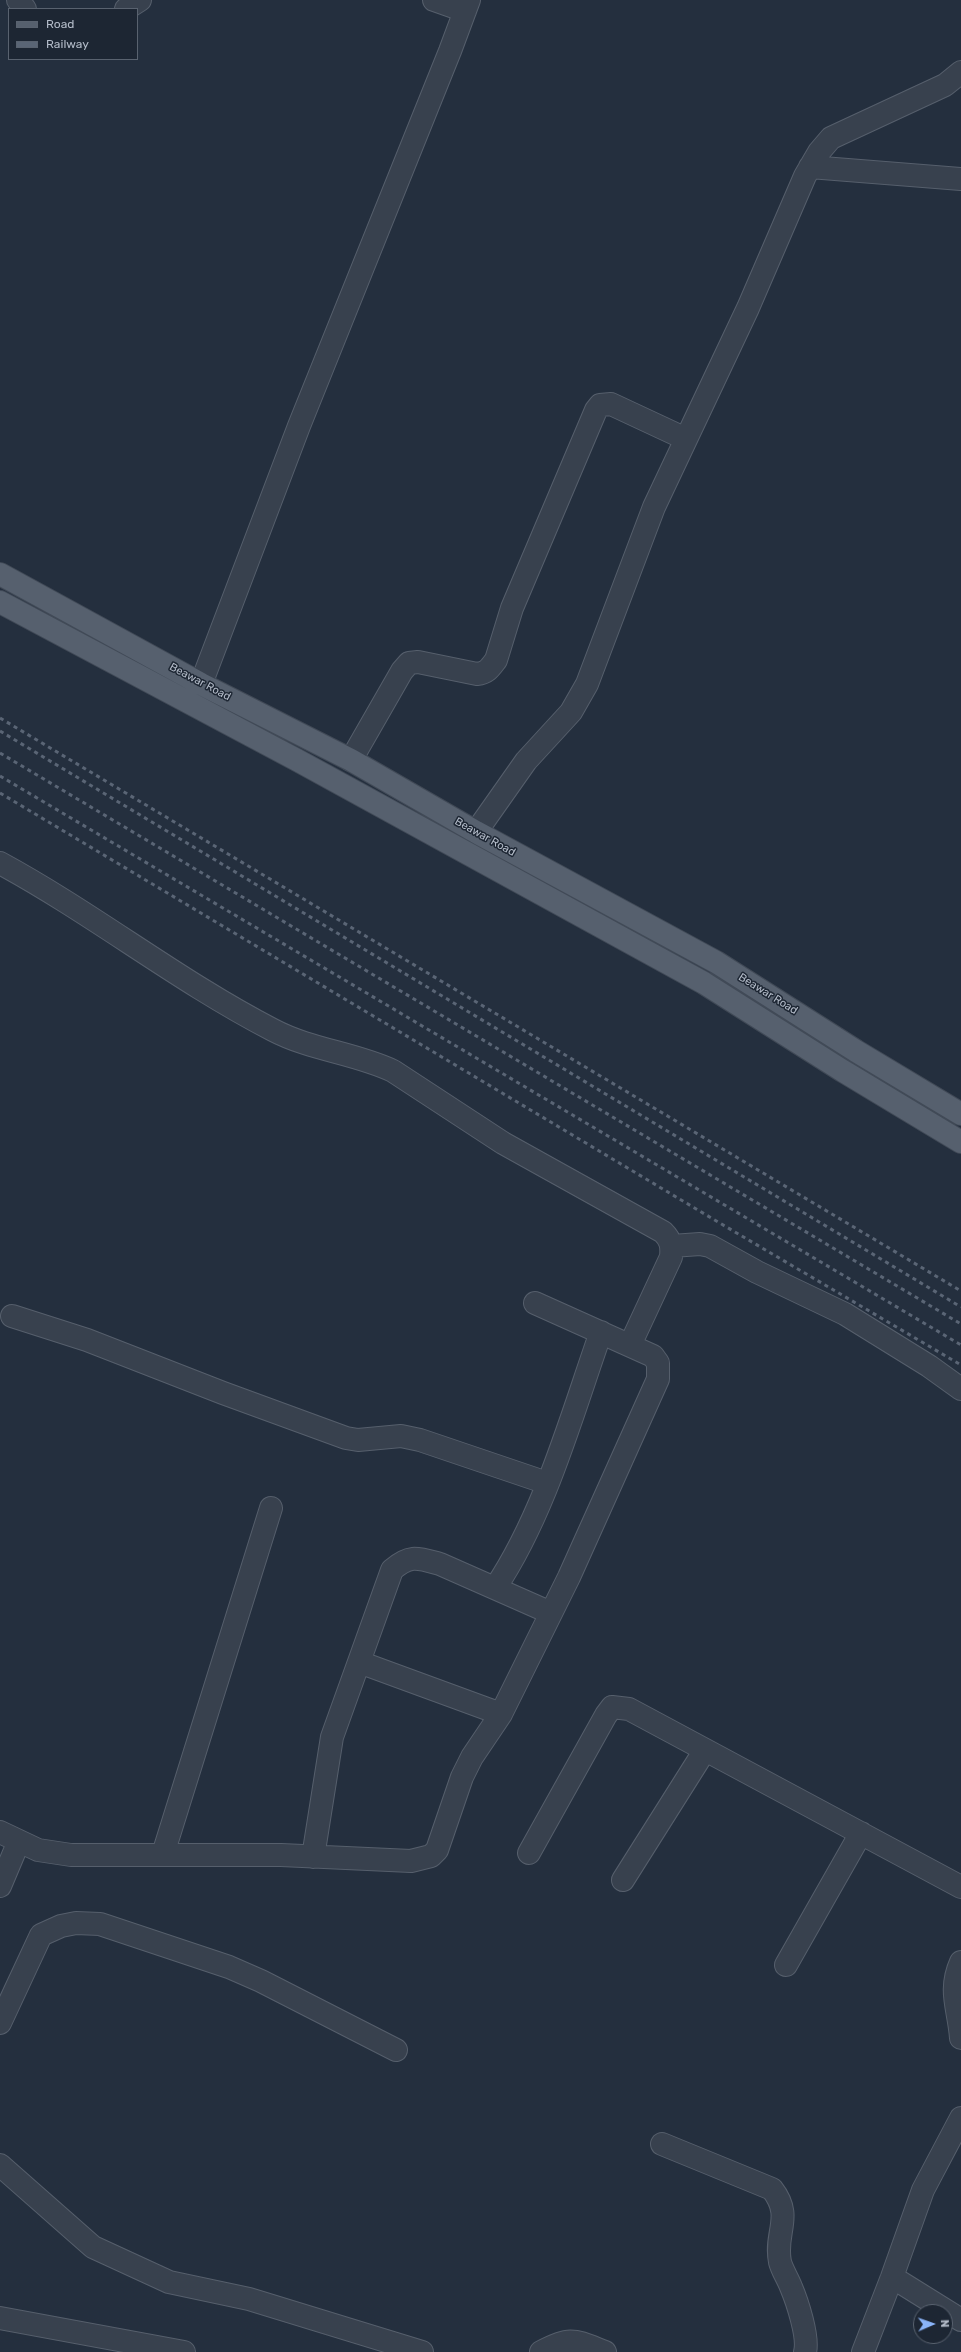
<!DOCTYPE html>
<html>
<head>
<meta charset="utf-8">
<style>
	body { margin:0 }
	#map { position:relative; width:961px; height:2352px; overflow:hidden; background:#242f3e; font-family:Rubik,sans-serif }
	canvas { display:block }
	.legend { position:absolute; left:8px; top:8px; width:130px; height:52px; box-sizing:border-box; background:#1d2633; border:1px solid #59626f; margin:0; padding:5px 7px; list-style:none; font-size:12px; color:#b4bcc9 }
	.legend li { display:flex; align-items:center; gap:8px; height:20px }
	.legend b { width:20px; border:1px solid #59626f }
	.north { position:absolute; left:913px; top:2304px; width:40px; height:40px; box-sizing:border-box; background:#1d2633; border:1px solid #59626f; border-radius:50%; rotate:88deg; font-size:11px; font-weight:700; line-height:16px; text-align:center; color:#b4bcc9 }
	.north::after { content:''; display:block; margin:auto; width:14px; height:18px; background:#8ab4f8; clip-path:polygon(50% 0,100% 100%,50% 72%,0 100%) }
</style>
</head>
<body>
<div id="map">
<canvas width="961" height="2352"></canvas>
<ul class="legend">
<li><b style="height:5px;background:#56606e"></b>Road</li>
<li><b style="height:5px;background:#5a6575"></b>Railway</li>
</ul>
<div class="north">N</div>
</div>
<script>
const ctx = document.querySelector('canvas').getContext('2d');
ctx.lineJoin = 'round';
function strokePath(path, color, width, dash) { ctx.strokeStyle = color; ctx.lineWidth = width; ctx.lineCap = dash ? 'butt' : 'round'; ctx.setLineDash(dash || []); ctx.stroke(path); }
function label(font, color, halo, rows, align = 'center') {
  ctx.font = font + ' Rubik,sans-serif'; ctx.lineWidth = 3; ctx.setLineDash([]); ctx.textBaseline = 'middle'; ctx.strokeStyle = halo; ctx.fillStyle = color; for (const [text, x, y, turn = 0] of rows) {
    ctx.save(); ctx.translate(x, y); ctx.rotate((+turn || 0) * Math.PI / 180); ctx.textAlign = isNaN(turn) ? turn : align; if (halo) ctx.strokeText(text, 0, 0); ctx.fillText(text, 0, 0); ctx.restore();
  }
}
const minor = new Path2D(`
	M18 0 25 9
	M434 0 465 11
	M126 9 140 0
	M810 167 961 179
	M201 684 299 426 450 51 469 0
	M351 760 402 671 409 663 418 662 477 674C487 673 490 668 496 660L512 608 596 410 600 405 611 404 686 439
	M476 832 526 761 571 712 587 684 654 507 748 308 805 176 819 152 831 138 945 85 961 72
	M0 863C94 914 178 981 273 1030 311 1050 355 1053 393 1071L503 1143 663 1232C671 1240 672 1246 671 1257L630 1345
	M672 1246 700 1244 710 1246 757 1272 845 1314 929 1366 961 1389
	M12 1316 87 1340 223 1393 346 1438 358 1440 401 1436 420 1440 547 1483
	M495 1588C545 1513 571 1417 601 1332
	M359 1662 501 1714
	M0 1832 19 1841
	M529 1853 606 1715 612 1707 629 1709 961 1887
	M163 1854 271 1508
	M313 1857 332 1737 392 1570C410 1554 418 1558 440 1564L551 1613
	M623 1880 705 1750
	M0 1886 19 1841 38 1850 71 1855H281L411 1861 431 1856 437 1850 462 1777 472 1757 501 1714 569 1577 658 1379V1363L653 1356 535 1303
	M961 1962C948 1991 959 2009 961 2038
	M786 1965 861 1833
	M0 2023 41 1935 61 1926 76 1923 100 1924 229 1967 261 1981 396 2050
	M662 2144 772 2189C794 2217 774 2232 780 2262 782 2270 788 2279 791 2287 797 2301 809 2337 805 2352
	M0 2165 93 2247 169 2282 249 2299 422 2352
	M892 2277 961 2320
	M0 2318 184 2352
	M541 2352C571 2336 574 2340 605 2352
	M863 2352 892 2277 923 2190 961 2118`);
const major = new Path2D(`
	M0 574 201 684 351 760 476 832 716 962 856 1051 961 1114
	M0 602 297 760 704 983 843 1071 961 1142`);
strokePath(minor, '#565f6c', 24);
strokePath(major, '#414a57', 24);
strokePath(minor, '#38414e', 22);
strokePath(major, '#56606e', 22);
strokePath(new Path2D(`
	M0 718 961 1291
	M0 731 961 1307
	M0 753 961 1324
	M0 776 961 1345
	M0 793 718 1222 961 1365`), '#5a6575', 3, [4, 4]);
label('11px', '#b4bcc9', '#1d2633', [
	["Beawar Road",200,682,28],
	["Beawar Road",485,837,29],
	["Beawar Road",768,994,32]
]);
</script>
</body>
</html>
